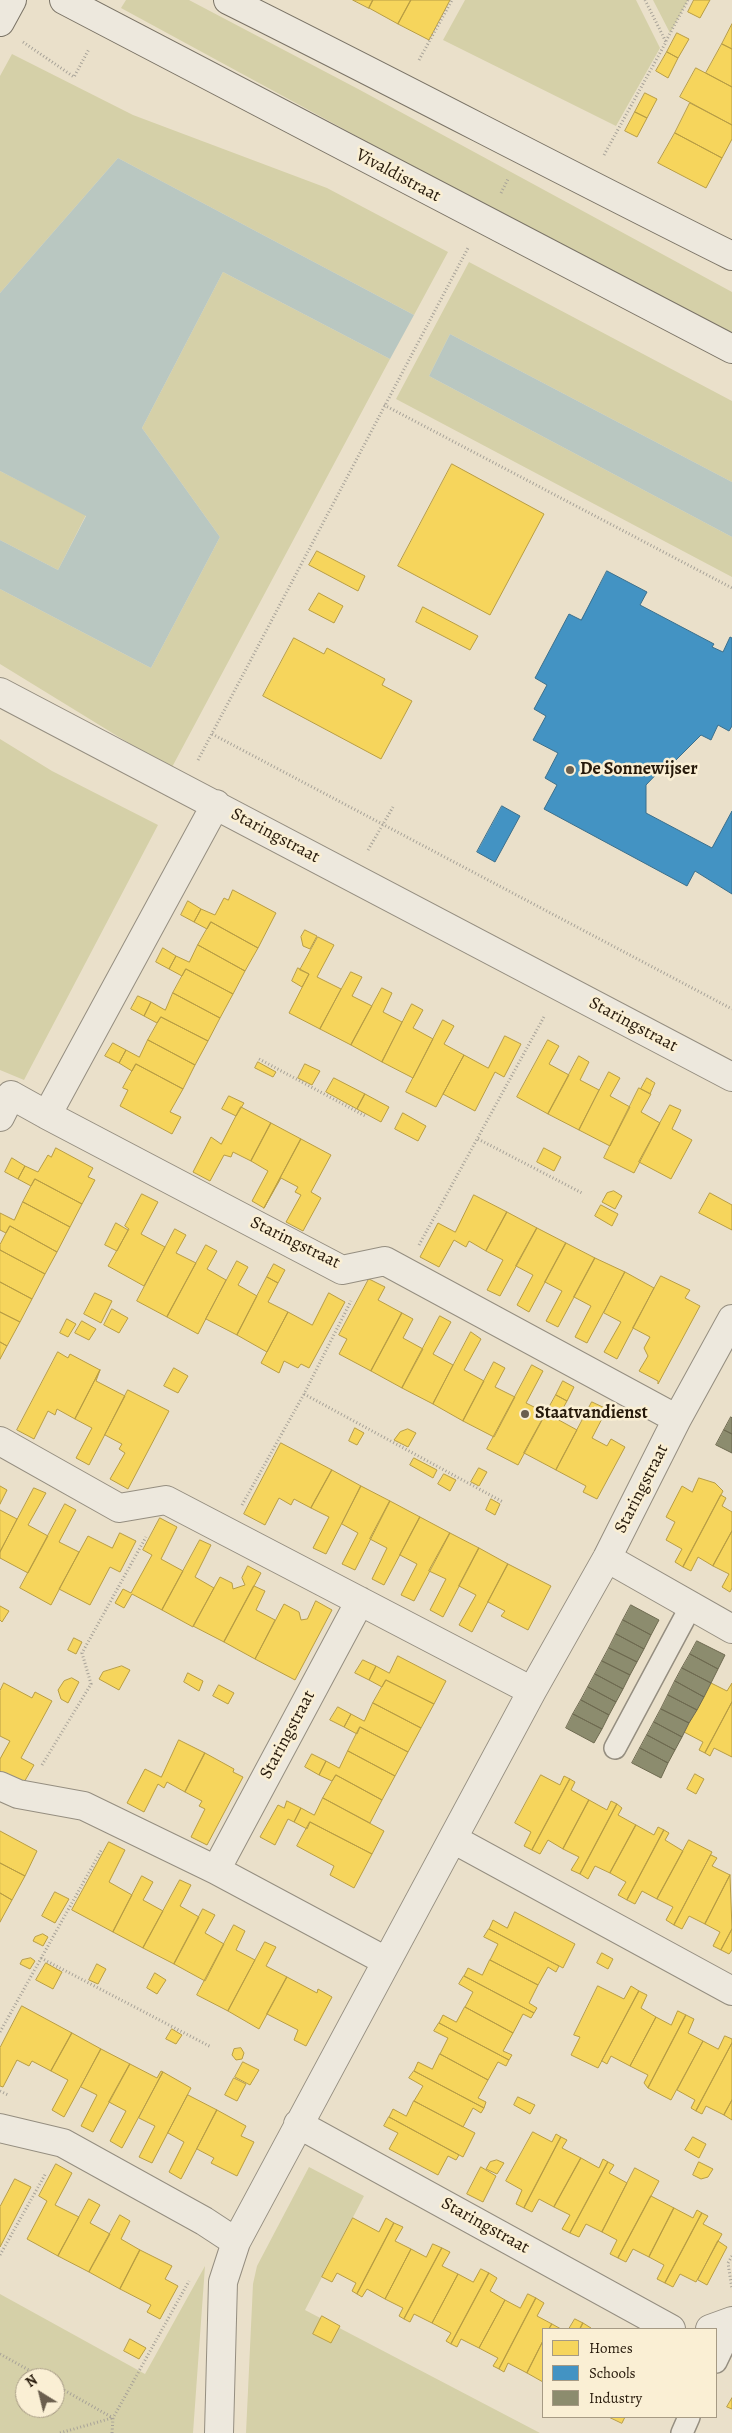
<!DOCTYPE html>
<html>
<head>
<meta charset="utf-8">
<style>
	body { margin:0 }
	#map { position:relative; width:732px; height:2433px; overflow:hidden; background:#eae0ca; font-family:Alegreya,serif }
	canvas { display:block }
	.legend { position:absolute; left:542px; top:2328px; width:175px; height:90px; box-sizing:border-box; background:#faefd4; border:1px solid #a69a84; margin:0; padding:6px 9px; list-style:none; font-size:15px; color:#271a0b }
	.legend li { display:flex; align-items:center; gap:10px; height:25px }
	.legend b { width:25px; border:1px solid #a69a84 }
	.north { position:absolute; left:15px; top:2368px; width:50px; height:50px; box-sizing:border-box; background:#faefd4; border:1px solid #a69a84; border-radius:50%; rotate:324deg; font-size:14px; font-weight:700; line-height:20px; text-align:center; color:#271a0b }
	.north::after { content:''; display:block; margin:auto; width:18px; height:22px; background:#6b5f4e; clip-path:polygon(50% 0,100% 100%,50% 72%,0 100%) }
</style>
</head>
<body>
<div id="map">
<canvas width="732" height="2433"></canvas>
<ul class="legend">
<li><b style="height:14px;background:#f6d55c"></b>Homes</li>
<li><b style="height:14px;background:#4393c3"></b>Schools</li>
<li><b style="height:14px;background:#8c8c6e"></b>Industry</li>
</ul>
<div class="north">N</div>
</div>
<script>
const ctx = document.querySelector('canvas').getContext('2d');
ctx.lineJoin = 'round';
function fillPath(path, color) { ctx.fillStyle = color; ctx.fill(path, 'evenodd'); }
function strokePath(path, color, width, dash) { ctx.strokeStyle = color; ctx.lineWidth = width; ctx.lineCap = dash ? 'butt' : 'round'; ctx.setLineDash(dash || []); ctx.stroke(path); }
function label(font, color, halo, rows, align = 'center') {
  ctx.font = font + ' Alegreya,serif'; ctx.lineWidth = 5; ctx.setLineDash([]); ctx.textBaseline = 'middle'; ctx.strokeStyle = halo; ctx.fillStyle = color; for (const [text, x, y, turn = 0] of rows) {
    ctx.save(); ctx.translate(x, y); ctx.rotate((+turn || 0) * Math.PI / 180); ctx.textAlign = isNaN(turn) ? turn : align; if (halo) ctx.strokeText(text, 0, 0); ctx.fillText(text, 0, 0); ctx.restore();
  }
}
fillPath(new Path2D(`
	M126 0H189L360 90 732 292V332L667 308 623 287 408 164 121 8Z
	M465 0H636L660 48 616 126 443 40Z
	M653 0H688L670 33Z
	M12 54 133 115 327 188 448 252 414 315 118 158 0 293V76Z
	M469 262 732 401V482L450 334 429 376 732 537V577L396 399Z
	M223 272 390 359 171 769 0 664V589L151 668 220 537 142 428Z
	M0 471 86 515 58 570 0 540Z
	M0 739 52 771 158 825 24 1080 0 1070Z
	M309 2167 364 2196 305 2310 540 2433H246L253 2284 257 2266Z
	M205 2266 193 2433H0V2294L145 2374ZM25 2378H55V2408H25Z`), '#d5d0a8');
fillPath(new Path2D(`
	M118 158 414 315 390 359 223 272 142 428 220 537 151 668 0 589V540L58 570 86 516 0 471V293Z
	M450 334 732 482V537L429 376Z`), '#b9c7c1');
const homes = new Path2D(`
	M353 0H373L369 8Z
	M373 0H411L398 24 369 8Z
	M411 0H450L429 40 398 24Z
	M694 0H710L700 18 688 12Z
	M732 24V49L722 44Z
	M677 33 689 39 678 58 667 52Z
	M722 44 732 49V87L706 73Z
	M667 52 678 58 668 78 656 71Z
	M696 68 732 87V125L680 97Z
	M645 93 657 99 647 118 635 112Z
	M690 103 732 125V139L722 158 675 133Z
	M635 112 647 118 637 137 625 131Z
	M675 133 722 158 706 188 658 163Z
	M452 464 544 514 490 615 398 566Z
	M317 551 365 576 358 591 309 565Z
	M319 593 343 606 334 623 309 610Z
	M423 607 478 636 470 650 416 622Z
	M294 638 324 654 327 648 385 679 382 685 412 701 381 759 263 696Z
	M233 890 276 913 258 948 211 922 207 929 194 922 201 909 215 915 224 898 228 900Z
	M188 901 201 909 194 922 181 915Z
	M211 922 258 948 245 971 198 945Z
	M305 930 317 936 310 949 303 946 301 937Z
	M318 937 334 945 317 977 341 989 320 1029 289 1013 309 974 300 970Z
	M198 945 245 971 233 994 186 969 182 976 169 969 176 956 189 962Z
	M163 948 176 956 169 969 156 962Z
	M298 968 309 974 302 987 292 981Z
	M186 969 233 994 220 1018 173 993Z
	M351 972 362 977 352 996 372 1006 351 1045 320 1029Z
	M382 988 392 993 383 1012 402 1022 382 1062 351 1045Z
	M173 993 220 1018 208 1041 161 1017 157 1023 144 1016 151 1002 165 1010Z
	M138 996 151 1002 144 1016 131 1009Z
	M412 1004 423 1010 413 1028 433 1039 413 1078 382 1062Z
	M161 1017 208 1041 195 1065 148 1040Z
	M443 1020 454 1026 444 1044 464 1055 436 1107 406 1092Z
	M505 1036 521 1044 504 1077 495 1072 475 1111 443 1094 464 1055 488 1068Z
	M148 1040 195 1065 183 1089 136 1064 132 1071 119 1063 126 1050 139 1057Z
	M548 1040 559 1046 549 1064 569 1075 548 1114 517 1097Z
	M113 1043 126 1050 119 1063 105 1056Z
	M579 1056 589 1062 580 1080 599 1090 579 1130 548 1114Z
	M258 1062 276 1072 273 1077 255 1068Z
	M136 1064 183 1089 170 1112 181 1117 172 1134 120 1106 128 1090 123 1088Z
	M305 1064 320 1071 312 1085 298 1078Z
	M609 1072 620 1078 610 1096 630 1107 610 1146 579 1130Z
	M334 1078 365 1094 357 1109 326 1092Z
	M647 1078 655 1083 650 1094 641 1089Z
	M639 1088 651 1094 641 1112 660 1123 634 1173 604 1158Z
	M365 1094 389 1107 381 1122 357 1109Z
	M229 1096 244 1103 236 1116 222 1109Z
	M670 1105 681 1110 672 1129 692 1140 671 1179 639 1162Z
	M241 1107 271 1123 251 1161 233 1152 231 1157 224 1155 210 1181 193 1172 211 1137 221 1144Z
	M403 1113 426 1126 418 1141 395 1129Z
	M271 1123 301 1139 264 1208 252 1201 268 1171 251 1161Z
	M301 1139 331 1155 311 1192 321 1198 303 1231 286 1222 301 1195 295 1192 298 1187 281 1178 264 1208Z
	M56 1148 93 1168 88 1177 95 1180 82 1204 35 1179 31 1186 18 1179 25 1166 38 1172 48 1155 51 1157Z
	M544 1148 561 1157 554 1171 537 1162Z
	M12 1158 25 1166 18 1179 5 1172Z
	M35 1179 82 1204 70 1227 23 1202Z
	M614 1191 622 1196 615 1209 602 1202 607 1193Z
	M710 1193 732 1205V1230L699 1213Z
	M142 1194 158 1202 141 1234 165 1247 144 1286 108 1266 129 1229 125 1226Z
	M474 1195 507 1212 486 1251 469 1241 466 1247 454 1240 439 1267 420 1257 438 1223 455 1232Z
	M23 1202 70 1227 57 1252 10 1226 6 1233 0 1230V1213L14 1220Z
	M601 1205 618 1214 612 1226 595 1216Z
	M507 1212 537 1228 500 1296 487 1290 503 1260 486 1251Z
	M116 1223 128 1230 117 1251 105 1245Z
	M10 1226 57 1252 45 1274 0 1250V1245Z
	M537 1228 566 1243 529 1312 517 1305 533 1275 516 1266Z
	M175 1229 186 1235 176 1253 196 1263 167 1317 137 1301Z
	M566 1243 595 1258 558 1327 546 1321 562 1291 545 1282Z
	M206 1245 217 1251 207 1269 226 1280 198 1334 167 1317Z
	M0 1250 45 1274 32 1299 0 1282Z
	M595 1258 625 1272 587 1343 575 1337 591 1306 574 1297Z
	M237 1261 248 1267 238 1285 257 1296 237 1335 206 1319Z
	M274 1264 285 1270 278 1283 267 1277Z
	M625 1272 654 1288 617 1359 604 1352 621 1322 604 1313Z
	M661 1276 690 1290 685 1298 700 1306 658 1384V1381L639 1371 648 1356 644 1348 650 1337 633 1328Z
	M267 1277 278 1283 268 1302 288 1312 267 1352 237 1335Z
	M369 1279 385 1287 378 1300 402 1313 371 1371 339 1354 347 1339 339 1335Z
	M0 1282 32 1299 20 1322 0 1312Z
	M95 1293 112 1301 101 1323 84 1314Z
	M329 1293 345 1302 309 1368 301 1364 298 1368 284 1361 279 1373 261 1363 288 1312 312 1325Z
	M112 1309 128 1318 119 1333 104 1325Z
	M0 1312 20 1322 7 1346 0 1342Z
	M402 1313 413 1319 403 1338 423 1349 402 1388 371 1371Z
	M440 1316 451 1322 433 1354 453 1365 433 1404 402 1388Z
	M67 1319 76 1324 68 1337 60 1333Z
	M82 1321 96 1329 89 1340 75 1333Z
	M471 1332 481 1339 464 1370 484 1381 463 1421 433 1404Z
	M0 1342 7 1346 0 1359Z
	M58 1352 68 1358 70 1354 100 1370 75 1419 57 1409 55 1415 48 1411 34 1439 17 1430Z
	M494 1362 505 1368 495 1387 515 1397 494 1437 463 1421Z
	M532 1365 543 1371 526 1403 546 1413 518 1465 487 1449Z
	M174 1368 188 1376 178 1393 164 1386Z
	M100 1370 96 1381 125 1396 89 1465 76 1458 92 1428 75 1419Z
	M563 1381 574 1387 567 1401 556 1395Z
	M128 1390 169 1411 128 1489 110 1479 125 1453 119 1449 122 1444 105 1435Z
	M556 1395 567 1401 557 1419 577 1430 556 1470 524 1453Z
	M592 1402 607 1409 592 1438 607 1446 611 1439 625 1447 597 1499 583 1492 586 1486 556 1470Z
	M355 1428 364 1433 357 1445 349 1441Z
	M408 1429 416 1433 408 1447 394 1440 400 1432Z
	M281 1443 332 1470 311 1508 294 1499 291 1505 279 1498 265 1525 244 1514Z
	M414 1458 437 1470 433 1478 410 1465Z
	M479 1468 487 1472 479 1486 471 1482Z
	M332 1470 361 1486 326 1554 313 1548 329 1517 311 1508Z
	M444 1474 456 1480 450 1491 438 1484Z
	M699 1478 715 1483 723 1491 683 1567 675 1562 682 1549 666 1540 675 1522 666 1517 682 1486 692 1492Z
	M0 1486 7 1490 0 1504Z
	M361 1486 390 1501 355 1570 342 1564 358 1533 342 1524Z
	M34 1488 46 1493 28 1525 48 1536 28 1573 0 1558V1552Z
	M721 1495 726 1498 722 1506 732 1512V1531L713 1566 698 1557 691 1571 683 1567Z
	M491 1499 500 1504 495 1515 486 1510Z
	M390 1501 420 1517 384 1585 372 1579 387 1548 370 1539Z
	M65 1504 76 1510 59 1542 79 1552 51 1605 20 1588Z
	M0 1510 17 1519 0 1552Z
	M420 1517 450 1533 414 1601 401 1595 417 1564 400 1555Z
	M160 1518 177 1527 161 1559 183 1571 162 1610 132 1594 124 1608 115 1603 123 1589 131 1593 152 1555 143 1550Z
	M732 1531V1588L730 1592 722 1587 729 1574 713 1566Z
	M120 1533 136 1541 120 1572 110 1567 90 1605 59 1589 88 1536 112 1548Z
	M450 1533 479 1548 443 1617 430 1610 446 1579 429 1571Z
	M200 1540 211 1545 195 1577 214 1588 193 1627 162 1610Z
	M479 1548 508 1564 472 1632 459 1625 476 1595 459 1586Z
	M508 1564 551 1586 528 1630 501 1616 505 1611 488 1602Z
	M248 1566 261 1573 224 1642 193 1626 220 1577 232 1583 233 1589 245 1585 242 1578Z
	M254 1586 265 1591 256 1610 275 1620 255 1659 224 1642Z
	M316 1601 332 1610 295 1680 255 1659 284 1604 299 1612 301 1620 307 1619Z
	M0 1606 9 1611 2 1622 0 1620Z
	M74 1638 82 1642 76 1654 68 1650Z
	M398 1656 446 1681 434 1704 386 1680 382 1687 369 1680 376 1666 389 1673Z
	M363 1660 376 1666 369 1680 355 1673Z
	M122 1666 130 1670 119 1690 99 1679 103 1672Z
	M188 1673 203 1681 199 1691 184 1682Z
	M72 1678 79 1682 68 1703 61 1699 58 1690 64 1681Z
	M386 1680 434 1704 421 1728 373 1703Z
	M4 1683 32 1698 35 1692 52 1701 21 1758 34 1765 23 1784 0 1772V1759L10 1741 0 1736V1691Z
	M711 1683 727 1691 732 1683V1702L705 1753 699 1750 703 1742 684 1732Z
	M219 1685 234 1693 228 1704 213 1696Z
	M732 1702V1757L714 1748 710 1756 705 1753Z
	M373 1703 421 1728 408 1752 360 1727 357 1734 344 1727 351 1714 364 1721Z
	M338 1707 351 1714 344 1727 330 1720Z
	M360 1727 408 1752 395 1776 348 1751Z
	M179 1740 205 1753 185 1792 167 1782 164 1788 158 1784 144 1812 127 1803 145 1769 161 1777Z
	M348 1751 395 1776 382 1800 336 1775 332 1781 319 1775 326 1761 339 1768Z
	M205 1753 234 1769 233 1772 243 1777 207 1845 191 1837 205 1809 199 1806 202 1801 185 1792Z
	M312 1754 326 1761 319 1775 305 1767Z
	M695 1774 704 1779 696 1794 687 1789Z
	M336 1775 382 1800 370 1823 323 1798Z
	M541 1775 560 1785 564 1776 570 1779 532 1850 524 1846 531 1832 515 1823Z
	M570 1779 575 1782 571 1790 589 1800 563 1849 548 1840 540 1854 532 1850Z
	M323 1798 384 1831 372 1854 310 1822 307 1829 294 1822 301 1808 314 1815Z
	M589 1800 607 1810 611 1801 617 1804 580 1874 571 1870 579 1857 563 1849Z
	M287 1801 301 1808 294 1822 288 1819 275 1845 260 1837 278 1805 284 1808Z
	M617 1804 622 1808 618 1815 636 1825 610 1873 595 1866 588 1879 580 1874Z
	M310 1822 372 1854 354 1888 330 1875 334 1866 297 1846Z
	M636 1825 654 1835 658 1827 664 1830 627 1900 618 1895 626 1882 610 1873Z
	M664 1830 669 1833 665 1840 683 1851 657 1899 642 1891 635 1904 627 1900Z
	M0 1831 37 1851 25 1876 0 1863Z
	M689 1840 712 1852 674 1925 666 1920 673 1907 657 1899Z
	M109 1842 125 1850 109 1882 132 1895 113 1932 72 1910Z
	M711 1855 717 1858 712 1866 730 1875 705 1924 689 1916 682 1929 674 1925Z
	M0 1863 25 1876 12 1900 0 1893Z
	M730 1875 732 1929 721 1950 713 1946 720 1932 705 1924Z
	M142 1876 153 1882 143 1900 163 1911 143 1948 113 1932Z
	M180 1880 191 1885 180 1906 199 1917 174 1964 143 1948Z
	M55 1892 69 1899 55 1923 42 1916Z
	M0 1893 12 1900 0 1922Z
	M203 1909 215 1915 205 1933 224 1944 205 1981 174 1964Z
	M515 1912 575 1944 563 1968 489 1929 493 1920 507 1928Z
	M234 1925 245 1931 236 1950 255 1960 228 2011 197 1995Z
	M489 1929 559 1966 556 1972 548 1967 538 1985 490 1960 498 1944 484 1937Z
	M732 1929V1950L729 1954 721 1950Z
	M43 1934 48 1937 43 1946 33 1941 35 1937Z
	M265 1942 276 1947 266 1966 287 1977 259 2029 228 2011Z
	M602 1953 613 1959 608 1969 597 1963Z
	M31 1958 35 1961 30 1969 20 1964 22 1960Z
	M490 1960 538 1985 529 2003 537 2008 534 2013 464 1976 468 1968 482 1975Z
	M46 1963 62 1972 53 1989 36 1980Z
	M97 1964 106 1969 98 1984 89 1980Z
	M155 1973 166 1980 157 1994 147 1988Z
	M464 1976 534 2013 531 2018 523 2014 513 2033 465 2007 473 1992 459 1984Z
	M287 1977 317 1993 318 1989 332 1997 306 2046 294 2040 298 2030 267 2014Z
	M598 1986 624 1999 631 1986 639 1991 598 2068 571 2055 580 2037 574 2035Z
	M639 1991 647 1995 641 2008 656 2017 630 2066 611 2056 607 2064 602 2061Z
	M22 2006 72 2033 51 2071 32 2061 29 2066 17 2060 3 2087 0 2086V2048Z
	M465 2007 513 2033 503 2051 512 2055 509 2060 439 2023 443 2015 456 2022Z
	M678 2011 686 2015 648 2088 644 2083 648 2075 630 2066 656 2017 671 2025Z
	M686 2015 694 2019 688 2033 703 2041 671 2100 648 2088Z
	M439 2023 509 2060 506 2066 498 2062 488 2080 440 2054 448 2038 434 2031Z
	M172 2029 182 2035 176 2044 166 2039Z
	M72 2033 101 2049 64 2117 52 2110 68 2080 51 2071Z
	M725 2036 732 2039V2043L696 2111 691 2108 695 2100 677 2090 703 2041 718 2049Z
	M732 2043V2100L724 2115 706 2106 702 2114 696 2111Z
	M241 2048 244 2053 242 2059 236 2060 232 2055 234 2049Z
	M101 2049 130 2064 93 2132 81 2126 97 2095 81 2087Z
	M440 2054 488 2080 478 2098 486 2102 484 2108 414 2071 418 2062 432 2069Z
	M243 2062 259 2070 250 2085 235 2077Z
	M130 2064 157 2078 161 2071 163 2072 122 2148 110 2141 126 2111 109 2102Z
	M414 2071 484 2108 481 2113 473 2108 463 2127 414 2101 423 2086 409 2078Z
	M163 2072 191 2088 152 2163 139 2157 155 2126 139 2118Z
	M234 2078 246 2084 237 2101 225 2095Z
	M188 2095 217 2110 181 2179 169 2172 184 2142 168 2133Z
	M518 2097 535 2105 530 2114 514 2105Z
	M732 2100V2120L724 2115Z
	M414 2101 475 2133 463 2157 389 2117 393 2109 406 2116Z
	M217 2110 246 2126 241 2136 254 2142 237 2176 211 2163 214 2158 197 2149Z
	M389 2117 459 2155 456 2160 448 2156 438 2175 389 2149 398 2133 384 2126Z
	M533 2132 552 2142 556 2134 561 2137 524 2208 516 2204 522 2190 506 2181Z
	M561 2137 567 2140 562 2148 581 2158 554 2207 539 2199 532 2212 524 2208Z
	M693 2137 706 2144 699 2158 685 2150Z
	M581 2158 599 2168 603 2159 608 2162 570 2233 562 2229 570 2215 554 2207Z
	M497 2160 504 2163 497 2174 486 2169 490 2162Z
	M608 2162 614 2165 609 2173 627 2183 602 2232 586 2224 579 2237 570 2233Z
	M699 2162 713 2169 708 2177 701 2179 693 2175Z
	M56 2164 72 2173 55 2205 79 2217 58 2256 27 2239 47 2201 39 2196Z
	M481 2167 496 2176 483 2202 467 2194Z
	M635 2168 659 2181 618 2258 610 2254 617 2240 602 2232Z
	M15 2179 31 2187 0 2247V2207Z
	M651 2196 674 2208 649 2257 633 2249 626 2262 618 2258Z
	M89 2199 100 2205 90 2223 110 2234 89 2272 58 2256Z
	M674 2208 693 2218 697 2210 702 2213 665 2283 657 2279 664 2265 649 2257Z
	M702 2213 708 2216 703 2224 722 2234 696 2282 680 2274 673 2287 665 2283Z
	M120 2215 130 2221 121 2239 140 2250 120 2289 89 2272Z
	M353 2218 379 2232 386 2218 394 2223 357 2294 352 2291 356 2283 337 2273 332 2282 322 2277Z
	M394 2223 403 2227 395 2241 411 2249 385 2299 367 2289 362 2297 357 2294Z
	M718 2241 727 2247 707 2285 698 2280Z
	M433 2244 442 2248 404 2319 399 2316 403 2308 385 2299 411 2249 426 2257Z
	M442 2248 450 2252 442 2266 458 2274 432 2323 414 2314 410 2322 404 2319Z
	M140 2250 172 2266 165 2279 178 2286 160 2319 147 2312 151 2305 120 2289Z
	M481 2269 489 2273 451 2344 446 2341 451 2333 432 2323 458 2274 473 2282Z
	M489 2273 497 2278 490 2291 505 2300 479 2348 461 2339 457 2347 451 2344Z
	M528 2294 536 2298 499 2369 493 2366 498 2358 479 2348 505 2300 520 2308Z
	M536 2298 544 2303 537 2316 552 2324 549 2329H543V2341L527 2373 508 2363 504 2372 499 2369Z
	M322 2316 340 2326 331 2343 313 2334Z
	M575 2319 583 2323 580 2329H569Z
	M583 2323 591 2328 590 2329H580Z
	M552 2324 561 2329H549Z
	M130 2339 146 2348 139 2359 124 2351Z
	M543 2341V2382L527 2373Z
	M732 2398V2409L727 2407Z
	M609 2417H625L622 2423Z`);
fillPath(homes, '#f6d55c');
strokePath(homes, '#b89d44', 1);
const schools = new Path2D(`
	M607 571 647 592 640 605 714 644 712 647 723 652 730 637 732 638V726L729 731 718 725 711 740 701 735 671 765 667 763 646 785V813L712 848 732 811V894L695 871 687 886 544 809 557 785 545 778 558 753 533 740 546 716 534 709 547 685 535 678 569 614 581 620Z
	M502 806 520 816 495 862 477 852Z`);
fillPath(schools, '#4393c3');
strokePath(schools, '#3b6f8c', 1);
const industry = new Path2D(`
	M731 1417 732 1418V1434L724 1430Z
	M724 1430 732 1434V1453L716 1445Z
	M631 1605 659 1620 651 1635 623 1620Z
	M623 1620 651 1635 644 1649 616 1634Z
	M616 1634 644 1649 637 1662 609 1648Z
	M697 1641 725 1655 718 1669 690 1654Z
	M609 1648 637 1662 630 1675 602 1661Z
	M690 1654 718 1669 711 1683 682 1668Z
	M602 1661 630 1675 623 1689 595 1674Z
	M682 1668 711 1683 704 1697 675 1681Z
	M595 1674 623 1689 616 1702 588 1687Z
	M675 1681 704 1697 697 1710 668 1695Z
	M588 1687 616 1702 609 1715 581 1700Z
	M668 1695 697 1710 689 1723 661 1709Z
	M581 1700 609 1715 602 1729 573 1714Z
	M661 1709 689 1723 682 1737 654 1722Z
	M573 1714 602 1729 594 1743 566 1728Z
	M654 1722 682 1737 675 1750 647 1735Z
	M647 1735 675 1750 668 1763 640 1748Z
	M640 1748 668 1763 661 1778 632 1763Z`);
fillPath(industry, '#8c8c6e');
strokePath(industry, '#6e6a50', 1);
const lane = new Path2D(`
	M615 1748 691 1606
	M716 2362 732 2328
	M682 2433 689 2417`);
const street = new Path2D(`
	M0 692 732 1077
	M47 1115 342 1270 385 1261 677 1419
	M0 1117 11 1095 47 1115 216 804
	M0 1441 119 1508 166 1500 532 1691
	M607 1558 732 1629
	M0 1786 18 1794 84 1806 216 1870 386 1961
	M453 1839 732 1991
	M216 1870 360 1601
	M298 2124 671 2329
	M0 2128 63 2143 204 2221 236 2242
	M710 2329 732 2321
	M219 2433 223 2282 236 2242 532 1691 607 1558 677 1419 732 1319`);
const secondary = new Path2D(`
	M64 0 732 349
	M228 0C397 84 563 172 732 256
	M0 22 12 0`);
strokePath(lane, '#958e80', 24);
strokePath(street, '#958e80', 30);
strokePath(secondary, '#7a7366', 30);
strokePath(new Path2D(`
	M666 41 688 0
	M23 42 74 77 89 49
	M419 60 452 0
	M604 155 666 42 645 0
	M501 193 508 179
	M384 405 732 588
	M212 734 732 1009
	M198 760 468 248
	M368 850 393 807
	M259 1059 367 1117
	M478 1139 582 1193
	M419 1245 545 1015
	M304 1394 503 1502
	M242 1505 304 1394 351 1301
	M42 1765 91 1684 82 1653 146 1537
	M41 1958 211 2047
	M0 2032 102 1849
	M0 2091 8 2095
	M0 2255 46 2173
	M732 2256 728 2263 732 2289
	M0 2354 43 2378
	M55 2385 113 2418
	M60 2433 112 2418
	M112 2433 113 2418 189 2281`), '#a7a298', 3, [1, 2.5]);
strokePath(lane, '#ede8dd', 21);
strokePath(street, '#ede8dd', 28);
strokePath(secondary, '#ede8dd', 28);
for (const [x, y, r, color] of [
	[570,770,5,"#6b5f4e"],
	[525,1414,5,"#6b5f4e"]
]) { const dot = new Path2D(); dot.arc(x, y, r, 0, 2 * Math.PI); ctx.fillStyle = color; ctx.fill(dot); strokePath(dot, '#faefd4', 2); }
label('18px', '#271a0b', '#faefd4', [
	["Vivaldistraat",398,176,28],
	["Staringstraat",275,836,28],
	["Staringstraat",633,1025,28],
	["Staringstraat",295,1243,26],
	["Staringstraat",642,1489,-63],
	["Staringstraat",288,1735,-62],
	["Staringstraat",485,2226,29]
]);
label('bold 18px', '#271a0b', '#faefd4', [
	["De Sonnewijser",580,770],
	["Staatvandienst",535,1414]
], 'left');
</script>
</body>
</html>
